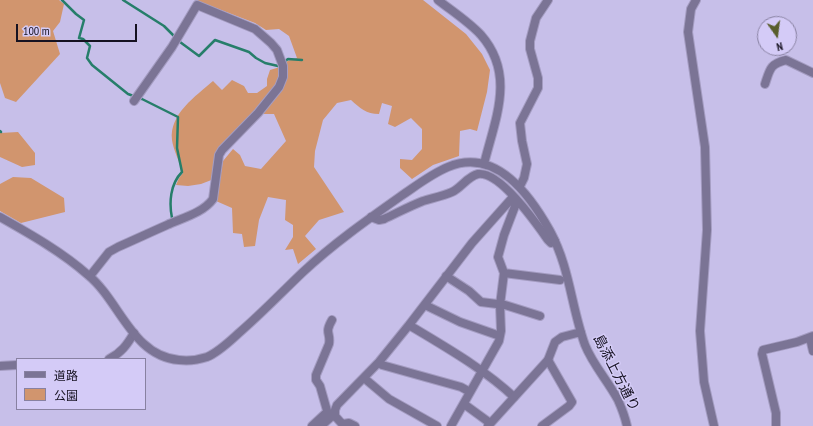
<!DOCTYPE html>
<html>
<head>
<meta charset="utf-8">
<style>
	body { margin:0 }
	#map { position:relative; width:813px; height:426px; overflow:hidden; background:#c7bfe9; font-family:"PT Sans Narrow","Noto Sans JP",sans-serif }
	canvas { display:block }
	.legend { position:absolute; left:16px; top:358px; width:130px; height:52px; box-sizing:border-box; background:#d4cbf7; border:1px solid #8881a1; margin:0; padding:5px 7px; list-style:none; font-size:12px; color:#161221 }
	.legend li { display:flex; align-items:center; gap:8px; height:20px }
	.legend b { width:20px; border:1px solid #8881a1 }
	.north { position:absolute; left:757px; top:16px; width:40px; height:40px; box-sizing:border-box; background:#d4cbf7; border:1px solid #8881a1; border-radius:50%; rotate:166deg; font-size:11px; font-weight:700; line-height:16px; text-align:center; color:#161221 }
	.north::after { content:''; display:block; margin:auto; width:14px; height:18px; background:#585d2b; clip-path:polygon(50% 0,100% 100%,50% 72%,0 100%) }
	.scale { position:absolute; left:16px; top:24px; width:121px; height:18px; box-sizing:border-box; border:2px solid #161221; border-top:0; padding-left:5px; font-size:12px; line-height:14px; white-space:nowrap; color:#161221; -webkit-text-stroke:3px #d4cbf7; paint-order:stroke }
</style>
</head>
<body>
<div id="map">
<canvas width="813" height="426"></canvas>
<ul class="legend">
<li><b style="height:5px;background:#7b7495"></b>道路</li>
<li><b style="height:11px;background:#d1956e"></b>公園</li>
</ul>
<div class="north">N</div>
<div class="scale">100 m</div>
</div>
<script>
const ctx = document.querySelector('canvas').getContext('2d');
ctx.lineJoin = 'round';
function fillPath(path, color) { ctx.fillStyle = color; ctx.fill(path, 'evenodd'); }
function strokePath(path, color, width, dash) { ctx.strokeStyle = color; ctx.lineWidth = width; ctx.lineCap = dash ? 'butt' : 'round'; ctx.setLineDash(dash || []); ctx.stroke(path); }
function label(font, color, halo, rows, align = 'center') {
  ctx.font = font + ' "PT Sans Narrow","Noto Sans JP",sans-serif'; ctx.lineWidth = 3; ctx.setLineDash([]); ctx.textBaseline = 'middle'; ctx.strokeStyle = halo; ctx.fillStyle = color; for (const [text, x, y, turn = 0] of rows) {
    ctx.save(); ctx.translate(x, y); ctx.rotate((+turn || 0) * Math.PI / 180); ctx.textAlign = isNaN(turn) ? turn : align; if (halo) ctx.strokeText(text, 0, 0); ctx.fillText(text, 0, 0); ctx.restore();
  }
}
fillPath(new Path2D(`
	M0 0H59L64 4 60 22 53 31 60 54 16 102 5 98 0 83Z
	M195 0H423L466 34 482 54 490 70 487 92 477 131 470 129 460 131 459 156 433 165 412 179 400 168V159L412 160 422 149V129L411 118 395 127 388 124 392 106 382 103 379 114C366 114 360 108 351 100L337 103 323 120 315 151 314 167 344 212 319 220 305 236 316 249 298 264 293 249 285 250 293 237V225L285 220 286 200 268 197 259 220 255 246 244 247 242 234 233 233 232 208 216 201 223 161 233 149 240 155 245 166 261 169 286 141 274 114H260L284 84 285 62 297 58 289 36 279 29 266 30 255 23Z
	M280 67 281 78 276 88 217 152 214 179 201 184 188 186 176 185 179 178 183 173C180 163 173 149 172 140 169 114 196 96 213 81L222 90 232 80 244 86 248 93H257L267 86V79L270 70Z
	M18 132 35 153V165L22 167 0 157V133Z
	M13 177 31 178 64 198 65 212 21 223 0 211V184Z`), '#d1956e');
strokePath(new Path2D(`
	M62 0 76 14 84 20 79 38 83 39 90 46 87 58 92 65 128 94 142 99 178 117 177 148 182 172C170 184 169 203 172 218
	M123 0 164 26 180 42 199 56 215 40 249 52 256 58 265 63 278 66 288 59 302 60
	M0 131 1 132`), '#267e6a', 2.5);
const minor = new Path2D(`
	M765 84C770 69 770 64 786 60L813 73
	M520 186 524 178 527 164 522 141 520 123 538 88V78L530 49V41L536 18 548 0
	M371 217 379 220 384 219C397 213 410 206 423 201 433 198 443 196 452 192 461 188 468 176 478 174 500 171 536 223 548 240L551 243 555 241
	M504 273 560 280
	M90 276 109 252 118 247C134 240 151 232 167 225 182 218 203 213 213 199L219 155 222 150 258 113 279 87 283 77V66L277 50 271 43 255 29 197 5 172 47 134 101
	M446 276 469 291 481 302 505 305 540 316
	M425 305 460 322 500 336
	M409 325C445 347 483 368 514 397
	M810 338 813 351
	M109 359C121 353 127 345 134 333
	M379 362 382 365 461 387 470 392
	M0 366 17 365
	M364 378 389 399 437 426
	M464 404 490 423
	M328 414 320 386 316 380V375L329 344C331 332 324 334 332 320
	M343 424 349 423 355 426
	M312 426 325 414H328L330 417
	M321 426 331 417 335 416
	M344 426 335 416V410L337 405 379 362 409 325 472 243 513 197
	M451 426 499 341 501 331 500 305 504 273 498 257 504 235 517 201
	M542 426 569 406 572 402 548 360
	M776 426V413L762 354 763 350 797 342 813 336`);
const tertiary = new Path2D(`
	M438 0C452 11 469 22 481 35 516 75 495 119 484 164
	M696 0 691 9 688 32 705 147 707 230 700 331 704 382 714 426
	M0 217C30 234 62 252 88 275 120 301 132 356 179 360 188 361 198 360 207 357 219 352 230 341 240 332 262 313 282 292 303 272 333 244 367 220 401 196 416 186 431 174 448 167 496 147 530 195 550 231 570 268 571 306 585 345 593 365 608 381 618 400 622 409 625 417 627 426
	M488 426 548 360 555 342 562 337 581 332`);
strokePath(minor, '#a49cc1', 10);
strokePath(tertiary, '#a49cc1', 10);
strokePath(minor, '#7b7495', 8);
strokePath(tertiary, '#7b7495', 8);
label('14px', '#161221', '#d4cbf7', [
	["島添上方通り",616,373,63]
]);
</script>
</body>
</html>
